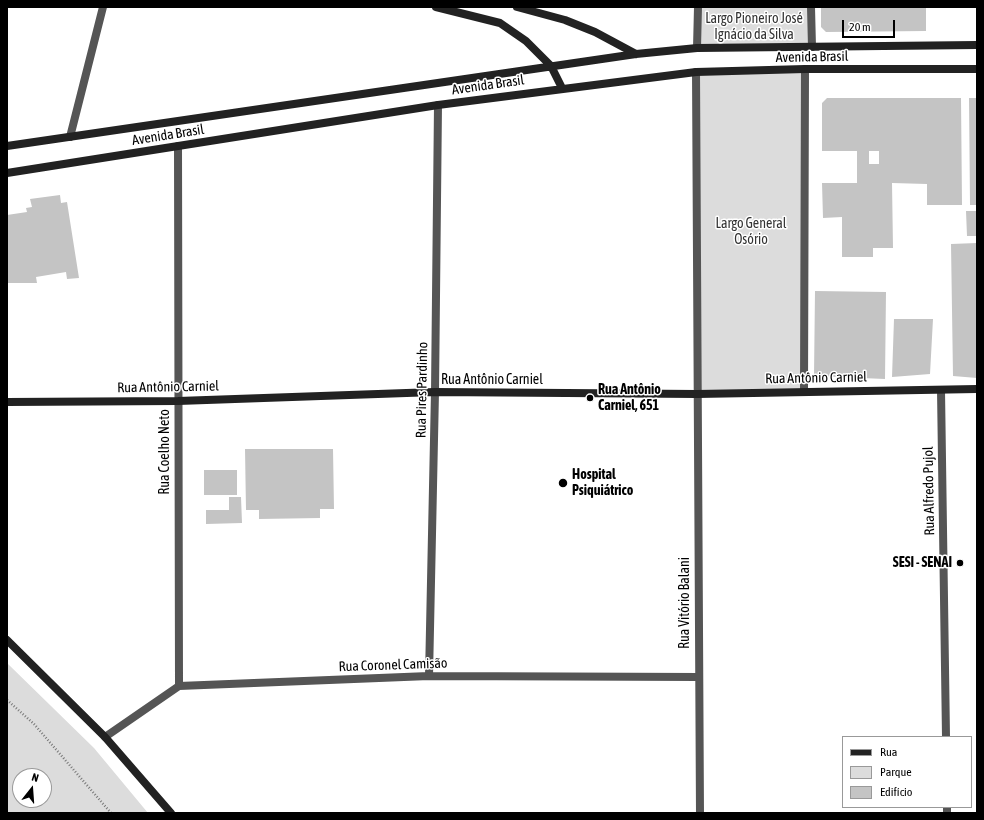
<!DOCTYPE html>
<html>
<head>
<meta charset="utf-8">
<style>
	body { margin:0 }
	#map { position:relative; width:984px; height:820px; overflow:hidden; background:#fff; font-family:"Asap Condensed",sans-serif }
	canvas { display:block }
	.frame { position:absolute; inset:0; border:8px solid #000; pointer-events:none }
	.legend { position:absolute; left:842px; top:736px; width:130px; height:72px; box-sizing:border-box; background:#fff; border:1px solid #999; margin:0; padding:5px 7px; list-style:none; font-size:12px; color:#000 }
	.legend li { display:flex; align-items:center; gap:8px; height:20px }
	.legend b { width:20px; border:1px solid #999 }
	.north { position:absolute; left:12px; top:768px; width:40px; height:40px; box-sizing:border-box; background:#fff; border:1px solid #999; border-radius:50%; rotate:17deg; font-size:11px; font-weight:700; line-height:16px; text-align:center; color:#000 }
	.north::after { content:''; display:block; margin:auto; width:14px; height:18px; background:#000; clip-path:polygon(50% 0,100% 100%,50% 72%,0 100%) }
	.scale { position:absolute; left:842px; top:20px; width:53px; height:18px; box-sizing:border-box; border:2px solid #000; border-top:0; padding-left:5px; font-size:12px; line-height:14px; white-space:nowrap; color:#000; -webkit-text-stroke:3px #fff; paint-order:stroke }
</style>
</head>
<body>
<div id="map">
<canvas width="984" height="820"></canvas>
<div class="frame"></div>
<ul class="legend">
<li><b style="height:5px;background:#222"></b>Rua</li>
<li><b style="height:11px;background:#dcdcdc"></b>Parque</li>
<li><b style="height:11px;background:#c4c4c4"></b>Edifício</li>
</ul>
<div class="north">N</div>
<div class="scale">20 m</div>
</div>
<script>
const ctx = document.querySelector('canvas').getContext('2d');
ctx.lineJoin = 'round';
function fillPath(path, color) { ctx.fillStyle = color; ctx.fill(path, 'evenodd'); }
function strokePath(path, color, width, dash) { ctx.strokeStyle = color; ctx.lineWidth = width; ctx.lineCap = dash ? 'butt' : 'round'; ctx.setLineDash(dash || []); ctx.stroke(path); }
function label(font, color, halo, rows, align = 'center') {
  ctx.font = font + ' "Asap Condensed",sans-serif'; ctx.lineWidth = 3; ctx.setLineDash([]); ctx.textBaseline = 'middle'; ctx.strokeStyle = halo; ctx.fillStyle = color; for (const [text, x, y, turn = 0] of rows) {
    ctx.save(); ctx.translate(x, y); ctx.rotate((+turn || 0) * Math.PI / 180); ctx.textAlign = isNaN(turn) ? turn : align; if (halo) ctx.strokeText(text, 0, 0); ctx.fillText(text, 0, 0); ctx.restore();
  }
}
fillPath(new Path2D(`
	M698 7H811L812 47 697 48Z
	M805 69 804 391 697 394 696 72Z
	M7 663 94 748 148 813H7ZM20 776H44V800H20Z`), '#dcdcdc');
fillPath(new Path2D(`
	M821 7H926V31L826 32 821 27Z
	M827 98H961L962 205H927V184L892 183 893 248H873V257H842V217L823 218 822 183H857V151H822V103ZM869 151H879V164H869Z
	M969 98H977V205H970Z
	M60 195 61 203 67 202 79 278 67 279 66 272 36 277 37 283H7V215L27 212 26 208 32 207 30 199Z
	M966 211H977V236H967Z
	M977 243V378L953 376 951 244Z
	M815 291 886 292 885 379 814 376Z
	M894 319H933L930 374 892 377Z
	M245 449H333L334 509H320V518L259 519V510H246Z
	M204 470H237V495H204Z
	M229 497H241L242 523 206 524V510H229Z`), '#c4c4c4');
strokePath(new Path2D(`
	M7 700 34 724 111 813`), '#777', 2.5, [1, 2]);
strokePath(new Path2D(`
	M811 7 812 47
	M697 48 698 7
	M696 72 700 813
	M70 137 103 7
	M178 146 179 686
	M941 390 946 737
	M804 391 805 69
	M429 676 435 392 438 105
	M105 737 179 686 429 676 699 677
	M947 807V813`), '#555', 8);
strokePath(new Path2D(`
	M436 7 500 23 526 41 551 66 562 88
	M517 7 565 20 595 32 636 54
	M7 146 636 54 697 48 977 45
	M7 173 438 105 696 72 805 69H977
	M7 402 178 401 435 392 697 394 977 389
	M7 640 105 737 171 813`), '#222', 8);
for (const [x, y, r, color] of [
	[590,398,4,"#000"],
	[563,483,5,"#000"],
	[960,563,4,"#000"]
]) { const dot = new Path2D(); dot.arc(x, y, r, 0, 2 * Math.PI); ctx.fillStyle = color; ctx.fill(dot); strokePath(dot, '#fff', 1.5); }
label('14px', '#333', '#fff', [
	["Largo Pioneiro José",754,19],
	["Ignácio da Silva",754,35],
	["Largo General",751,224],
	["Osório",751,240]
]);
label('14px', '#000', '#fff', [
	["Avenida Brasil",812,57,-1],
	["Avenida Brasil",488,85,-8],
	["Avenida Brasil",168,135,-9],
	["Rua Antônio Carniel",816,378,-1],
	["Rua Antônio Carniel",492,380],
	["Rua Antônio Carniel",168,387,-1],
	["Rua Pires Pardinho",422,390,-89],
	["Rua Coelho Neto",165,452,-90],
	["Rua Alfredo Pujol",929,491,-91],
	["Rua Vitório Balani",685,603,-90],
	["Rua Coronel Camisão",393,665,-2]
]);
label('bold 14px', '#000', '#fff', [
	["Rua Antônio",598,390],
	["Carniel, 651",598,406],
	["Hospital",572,475],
	["Psiquiátrico",572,491],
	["SESI - SENAI",952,563,"right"]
], 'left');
</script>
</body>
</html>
